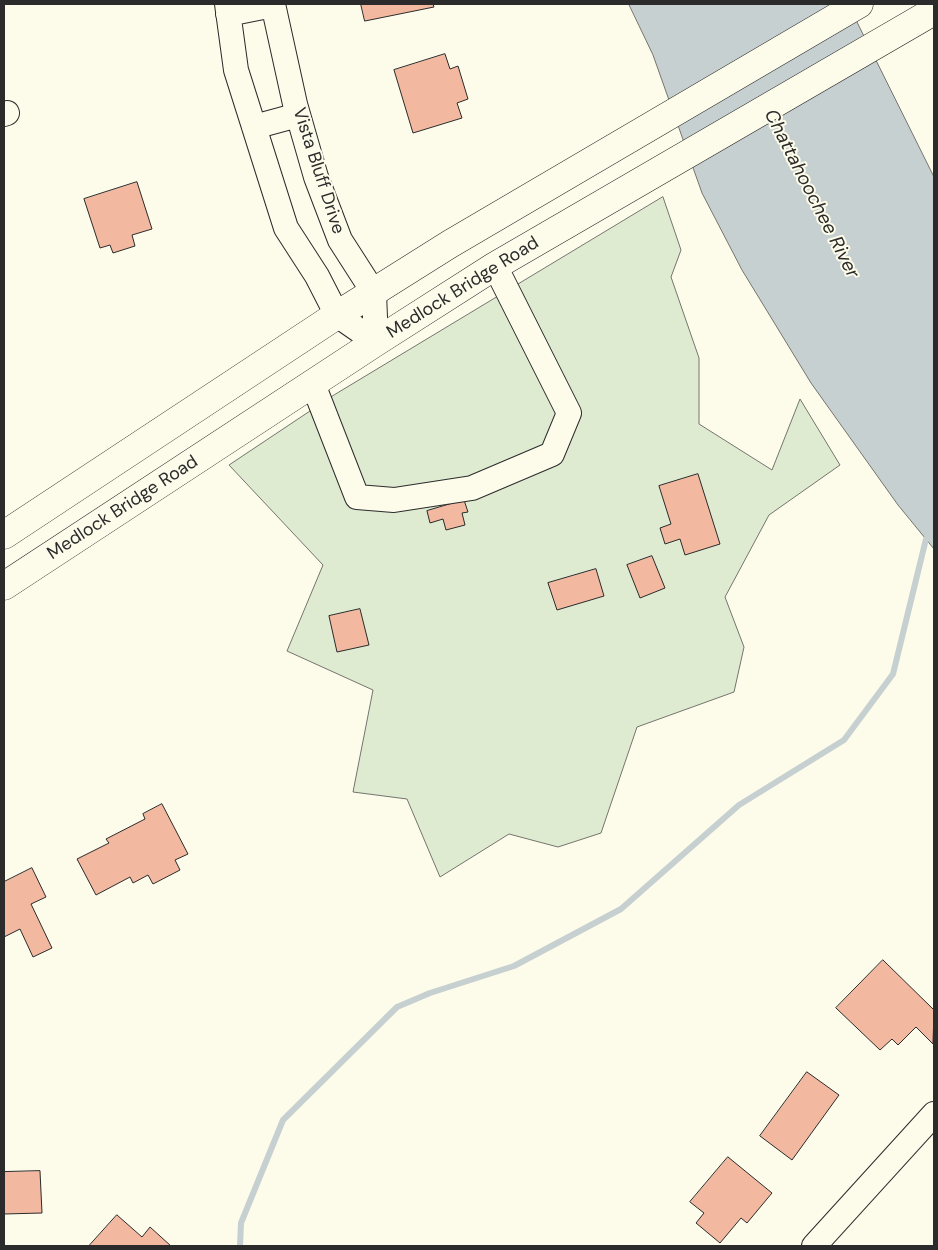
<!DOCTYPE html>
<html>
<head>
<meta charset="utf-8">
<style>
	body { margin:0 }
	#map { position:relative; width:938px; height:1250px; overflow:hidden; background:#fdfbea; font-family:"DM Sans",sans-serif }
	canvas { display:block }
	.frame { position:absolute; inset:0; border:5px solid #2b2b2b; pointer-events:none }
</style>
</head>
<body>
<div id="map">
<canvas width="938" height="1250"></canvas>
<div class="frame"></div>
</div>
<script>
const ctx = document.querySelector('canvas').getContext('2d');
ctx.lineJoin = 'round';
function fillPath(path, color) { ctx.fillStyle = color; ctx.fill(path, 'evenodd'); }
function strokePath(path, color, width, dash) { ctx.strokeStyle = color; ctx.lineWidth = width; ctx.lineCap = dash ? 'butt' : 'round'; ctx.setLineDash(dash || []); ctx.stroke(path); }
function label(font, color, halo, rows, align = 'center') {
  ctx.font = font + ' "DM Sans",sans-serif'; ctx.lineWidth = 4; ctx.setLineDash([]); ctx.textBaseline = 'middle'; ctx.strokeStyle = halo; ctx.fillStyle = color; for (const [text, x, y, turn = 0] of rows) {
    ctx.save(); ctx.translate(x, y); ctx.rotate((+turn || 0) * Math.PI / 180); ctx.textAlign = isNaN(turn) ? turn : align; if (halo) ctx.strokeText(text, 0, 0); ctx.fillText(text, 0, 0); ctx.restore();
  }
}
const green = new Path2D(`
	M663 197 681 250 671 277 699 358V424L772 470 800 399 840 465 769 515 725 597 744 647 734 692 637 727 601 833 558 847 509 834 440 877 407 799 353 792 373 690 287 651 323 565 229 465 334 395Z`);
fillPath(green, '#deebd1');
strokePath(green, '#74746e', 1);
const water = new Path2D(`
	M629 4H848L934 177V549L898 505 811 383 742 270 702 193 653 55Z`);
fillPath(water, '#c7d0d0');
strokePath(water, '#74746e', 1);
strokePath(new Path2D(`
	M240 1246 241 1223 283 1120 397 1007 430 993 514 966 621 909 739 805 844 740 893 674 926 539 934 531`), '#c7d0d0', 6);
const building = new Path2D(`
	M361 4H433L434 7 365 21Z
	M445 54 450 69 458 66 468 99 457 103 462 118 413 133 394 70Z
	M137 182 152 229 132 235 135 246 113 253 110 245 100 248 84 199Z
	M698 474 720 544 685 555 680 539 665 544 660 528 671 524 659 486Z
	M464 500 468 512 462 513 465 525 446 530 443 519 430 523 427 511Z
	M652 556 665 588 640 598 627 565Z
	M596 569 604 596 557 610 548 583Z
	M360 609 369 645 337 652 329 616Z
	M162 804 188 854 175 860 180 870 153 884 148 875 133 883 130 877 96 895 77 859 109 843 106 839 145 819 143 814Z
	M32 868 46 897 31 904 52 948 33 957 20 929 4 937V882Z
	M883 960 934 1010 933 1044 916 1027 898 1045 892 1039 880 1050 836 1008Z
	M807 1072 839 1095 792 1160 760 1136Z
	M728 1157 772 1193 747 1223 741 1218 720 1243 696 1223 704 1213 690 1202Z
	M40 1171 42 1213 4 1214V1172Z
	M117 1215 142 1237 150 1227 171 1246H89Z`);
fillPath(building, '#f2b8a0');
strokePath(building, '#2b2b2b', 1);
const minor = new Path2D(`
	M227 4 236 70 286 228 317 276 337 315 376 342
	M273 4 295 104 316 177 340 240 374 293 376 342
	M228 14 273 5
	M4 114 7 113
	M254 127 298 115
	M313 384 357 497 394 500 472 488 552 454 569 413 495 266
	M814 1246 934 1114`);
const highway = new Path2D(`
	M4 535 337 315 450 244 859 4
	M4 586 376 342 495 266 934 11`);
strokePath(minor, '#2b2b2b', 26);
strokePath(highway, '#2b2b2b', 29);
strokePath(minor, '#fdfbea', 24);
strokePath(highway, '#fdfbea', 28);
label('18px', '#2b2b2b', '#fdfbea', [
	["Vista Bluff Drive",318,171,72],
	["Medlock Bridge Road",463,288,-32],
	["Medlock Bridge Road",123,508,-33]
]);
label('italic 19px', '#2b2b2b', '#fdfbea', [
	["Chattahoochee River",811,194,63]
]);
</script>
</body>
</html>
